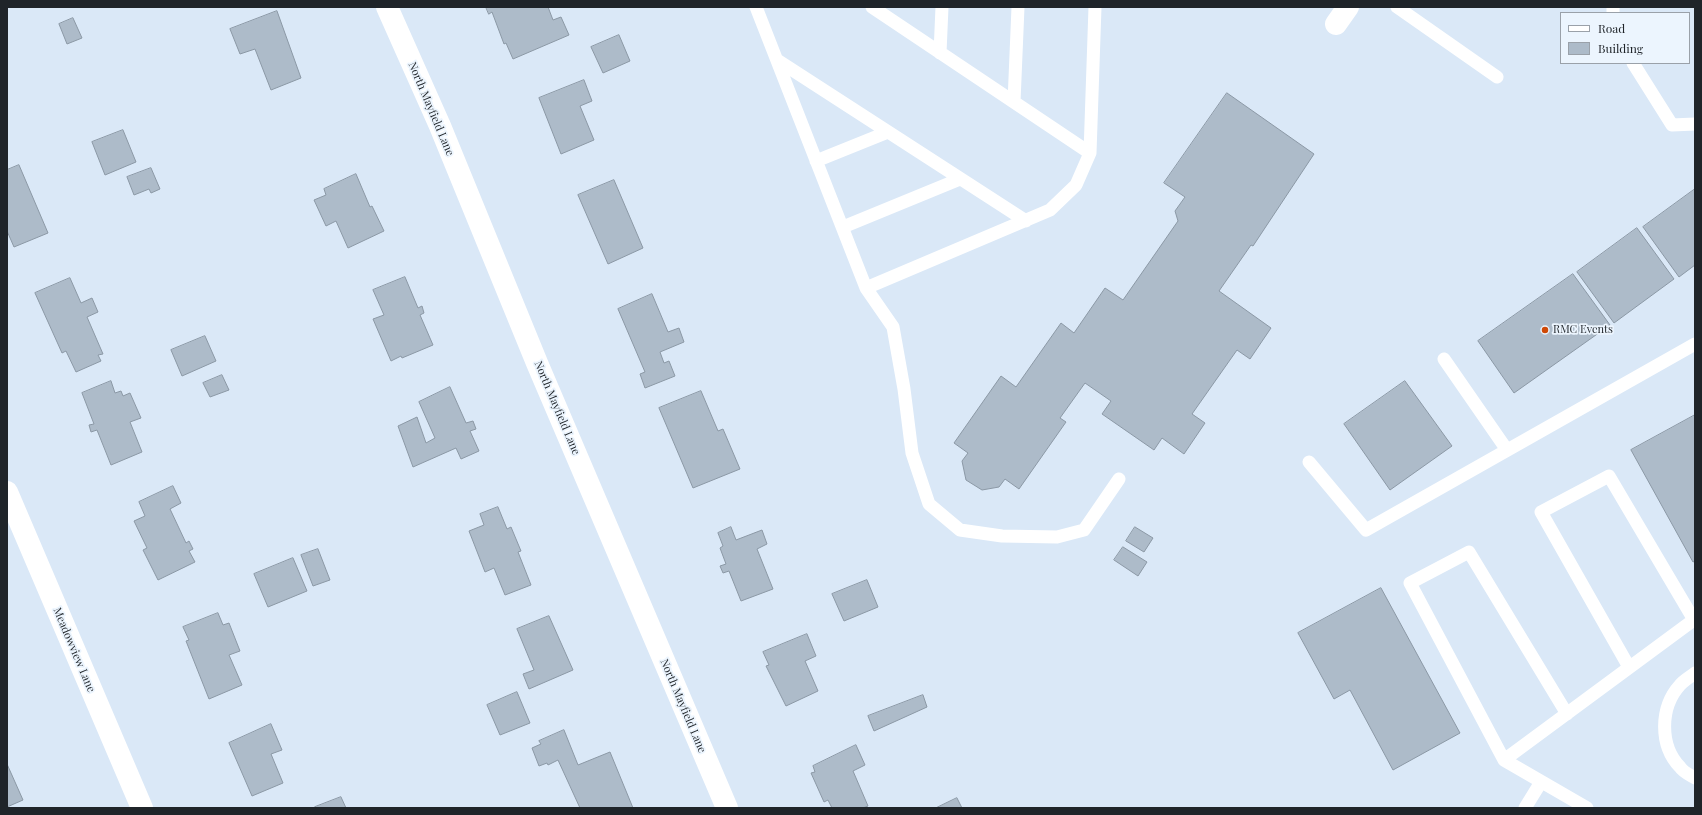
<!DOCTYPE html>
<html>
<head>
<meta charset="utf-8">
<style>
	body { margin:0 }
	#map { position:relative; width:1702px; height:815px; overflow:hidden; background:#dae8f7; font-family:"Playfair Display",serif }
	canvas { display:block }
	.frame { position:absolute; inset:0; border:8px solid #1f2429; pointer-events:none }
	.legend { position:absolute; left:1560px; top:12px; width:130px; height:52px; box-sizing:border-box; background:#ecf5fe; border:1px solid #9aa1a9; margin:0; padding:5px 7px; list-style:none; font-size:12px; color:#1f2429 }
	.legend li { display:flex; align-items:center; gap:8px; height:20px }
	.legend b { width:20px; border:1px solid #9aa1a9 }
</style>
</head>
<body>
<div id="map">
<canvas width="1702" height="815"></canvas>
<div class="frame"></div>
<ul class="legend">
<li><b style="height:5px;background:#fff"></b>Road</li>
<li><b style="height:11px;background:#adbbc9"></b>Building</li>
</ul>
</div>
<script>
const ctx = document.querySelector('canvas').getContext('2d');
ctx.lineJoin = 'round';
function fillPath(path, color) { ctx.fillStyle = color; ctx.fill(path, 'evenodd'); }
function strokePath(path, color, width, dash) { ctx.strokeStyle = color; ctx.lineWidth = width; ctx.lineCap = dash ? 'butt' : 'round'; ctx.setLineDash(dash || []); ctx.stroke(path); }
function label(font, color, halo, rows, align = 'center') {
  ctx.font = font + ' "Playfair Display",serif'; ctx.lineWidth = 3.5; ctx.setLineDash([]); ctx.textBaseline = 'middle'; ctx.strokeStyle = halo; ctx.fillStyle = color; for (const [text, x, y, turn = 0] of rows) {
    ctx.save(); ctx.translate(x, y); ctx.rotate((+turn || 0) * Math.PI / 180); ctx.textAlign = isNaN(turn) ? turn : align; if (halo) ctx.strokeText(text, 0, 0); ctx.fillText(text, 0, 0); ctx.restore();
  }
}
const building = new Path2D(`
	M486 7H548L553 20 561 17 569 35 513 59 506 43 504 44 492 12 489 14Z
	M277 11 301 78 271 90 255 49 240 54 230 29Z
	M73 18 82 38 67 44 59 24Z
	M619 35 630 61 603 73 591 47Z
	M584 80 592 101 580 106 594 140 561 154 539 98Z
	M1227 93 1314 154 1253 246 1251 245 1219 291 1271 328 1250 359 1237 350 1192 414 1205 423 1184 454 1162 438 1154 450 1102 414 1111 401 1085 383 1060 418 1066 422 1019 489 1005 479 999 487 982 490 966 480 962 461 968 453 954 443 1001 376 1016 387 1061 323 1074 333 1105 288 1123 300 1178 221 1175 211 1185 197 1164 183Z
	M123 130 136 162 105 175 92 142Z
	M19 165 48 233 14 247 7 231V170Z
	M151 168 160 189 151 193 149 189 134 195 127 177Z
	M356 174 370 207 372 206 384 231 348 248 336 221 326 226 314 200 326 195 324 189Z
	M614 180 643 248 608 264 578 195Z
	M1695 189V265L1679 277 1643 227Z
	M1637 228 1674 279 1614 323 1577 272Z
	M1573 274 1610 325 1514 393 1478 341Z
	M405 277 418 308 422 306 424 313 420 315 433 345 402 358 401 356 391 361 373 319 384 315 373 290Z
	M70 278 81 303 92 298 98 312 87 317 103 354 98 355 101 361 76 372 66 351 62 353 35 293Z
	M652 294 668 332 679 328 684 342 660 352 664 363 669 361 675 376 645 388 640 374 645 372 618 309Z
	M205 336 216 361 182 376 171 350Z
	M222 375 229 390 210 397 203 383Z
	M111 381 115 393 121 391 123 396 130 393 141 418 130 422 142 452 111 465 97 430 91 432 89 425 94 424 82 393Z
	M1405 381 1452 446 1390 490 1344 424Z
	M450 387 466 423 473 421 476 429 470 431 479 451 461 459 456 448 413 467 398 426 417 417 426 443 435 438 419 402Z
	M701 391 718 431 723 429 740 469 693 488 659 408Z
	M1695 415V561L1693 562 1631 450Z
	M173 486 181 503 170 509 186 543 189 541 193 549 189 551 195 562 158 580 143 550 147 548 134 521 145 516 139 502Z
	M498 507 507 529 511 527 521 551 518 552 531 585 505 595 494 568 485 572 469 531 484 525 480 514Z
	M731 527 736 540 762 530 767 544 757 549 773 589 741 601 729 571 723 573 720 566 726 564 720 548 723 546 718 533Z
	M1135 527 1153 538 1144 552 1126 541Z
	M1123 547 1147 562 1138 576 1114 560Z
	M318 549 330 580 313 586 301 555Z
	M293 558 307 591 268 607 254 574Z
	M867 580 878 607 844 621 832 594Z
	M1381 588 1460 733 1393 770 1350 690 1334 699 1298 633Z
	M218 613 223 625 229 623 240 651 229 655 242 685 209 699 186 641 189 640 183 627Z
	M549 616 573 670 529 689 523 674 534 670 517 629Z
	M807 634 816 656 805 661 818 691 786 706 766 666 769 665 763 652Z
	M517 692 530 723 500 735 487 705Z
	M923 695 927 707 874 731 868 716Z
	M271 724 282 750 271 754 283 783 252 796 229 743Z
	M564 730 578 765 610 752 633 808H580L558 760 548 765 547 763 539 766 532 748 541 744 539 741Z
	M856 745 865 765 853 771 868 806 863 808H832L828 800 824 802 811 773 815 772 813 766Z
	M7 764 23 800 7 807Z
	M341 797 346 808H316L315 807Z
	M957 798 962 808H936Z`);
fillPath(building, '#adbbc9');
strokePath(building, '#8b98a5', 1);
strokePath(new Path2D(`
	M756 7 866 288 1050 210 1076 185 1090 153 1095 7
	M872 7 1090 153
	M1397 7 1497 77
	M1613 13V7
	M940 53 942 7
	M777 60 1026 221
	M1633 63 1672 125 1695 124
	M1014 102 1018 7
	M816 161 888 132
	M843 227 960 179
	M866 288 893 327 904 389 912 453 929 504 960 530 1002 536 1057 537 1084 530 1119 479
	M1444 359 1507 450
	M1309 462 1366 530 1695 344
	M1629 667 1541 512 1609 476 1694 620
	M1695 673C1690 677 1684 680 1680 685 1660 707 1659 745 1680 767 1683 772 1690 775 1695 778
	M1567 714 1469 552 1410 583 1504 760 1695 619
	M1504 760 1587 808
	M1525 808 1541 782`), '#fff', 13);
strokePath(new Path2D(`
	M387 7 440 126 537 363 727 808
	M1336 24 1348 7
	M7 492 142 808`), '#fff', 22);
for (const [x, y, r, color] of [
	[1545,330,4,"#cf4906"]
]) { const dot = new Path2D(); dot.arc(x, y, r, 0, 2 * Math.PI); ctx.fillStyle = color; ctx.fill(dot); strokePath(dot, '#ecf5fe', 1.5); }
label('11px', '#1f2429', '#ecf5fe', [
	["North Mayfield Lane",431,109,67],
	["North Mayfield Lane",557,408,67],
	["Meadowview Lane",74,650,67],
	["North Mayfield Lane",683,706,67]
]);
label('11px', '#1f2429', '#ecf5fe', [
	["RMC Events",1553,330]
], 'left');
</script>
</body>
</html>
